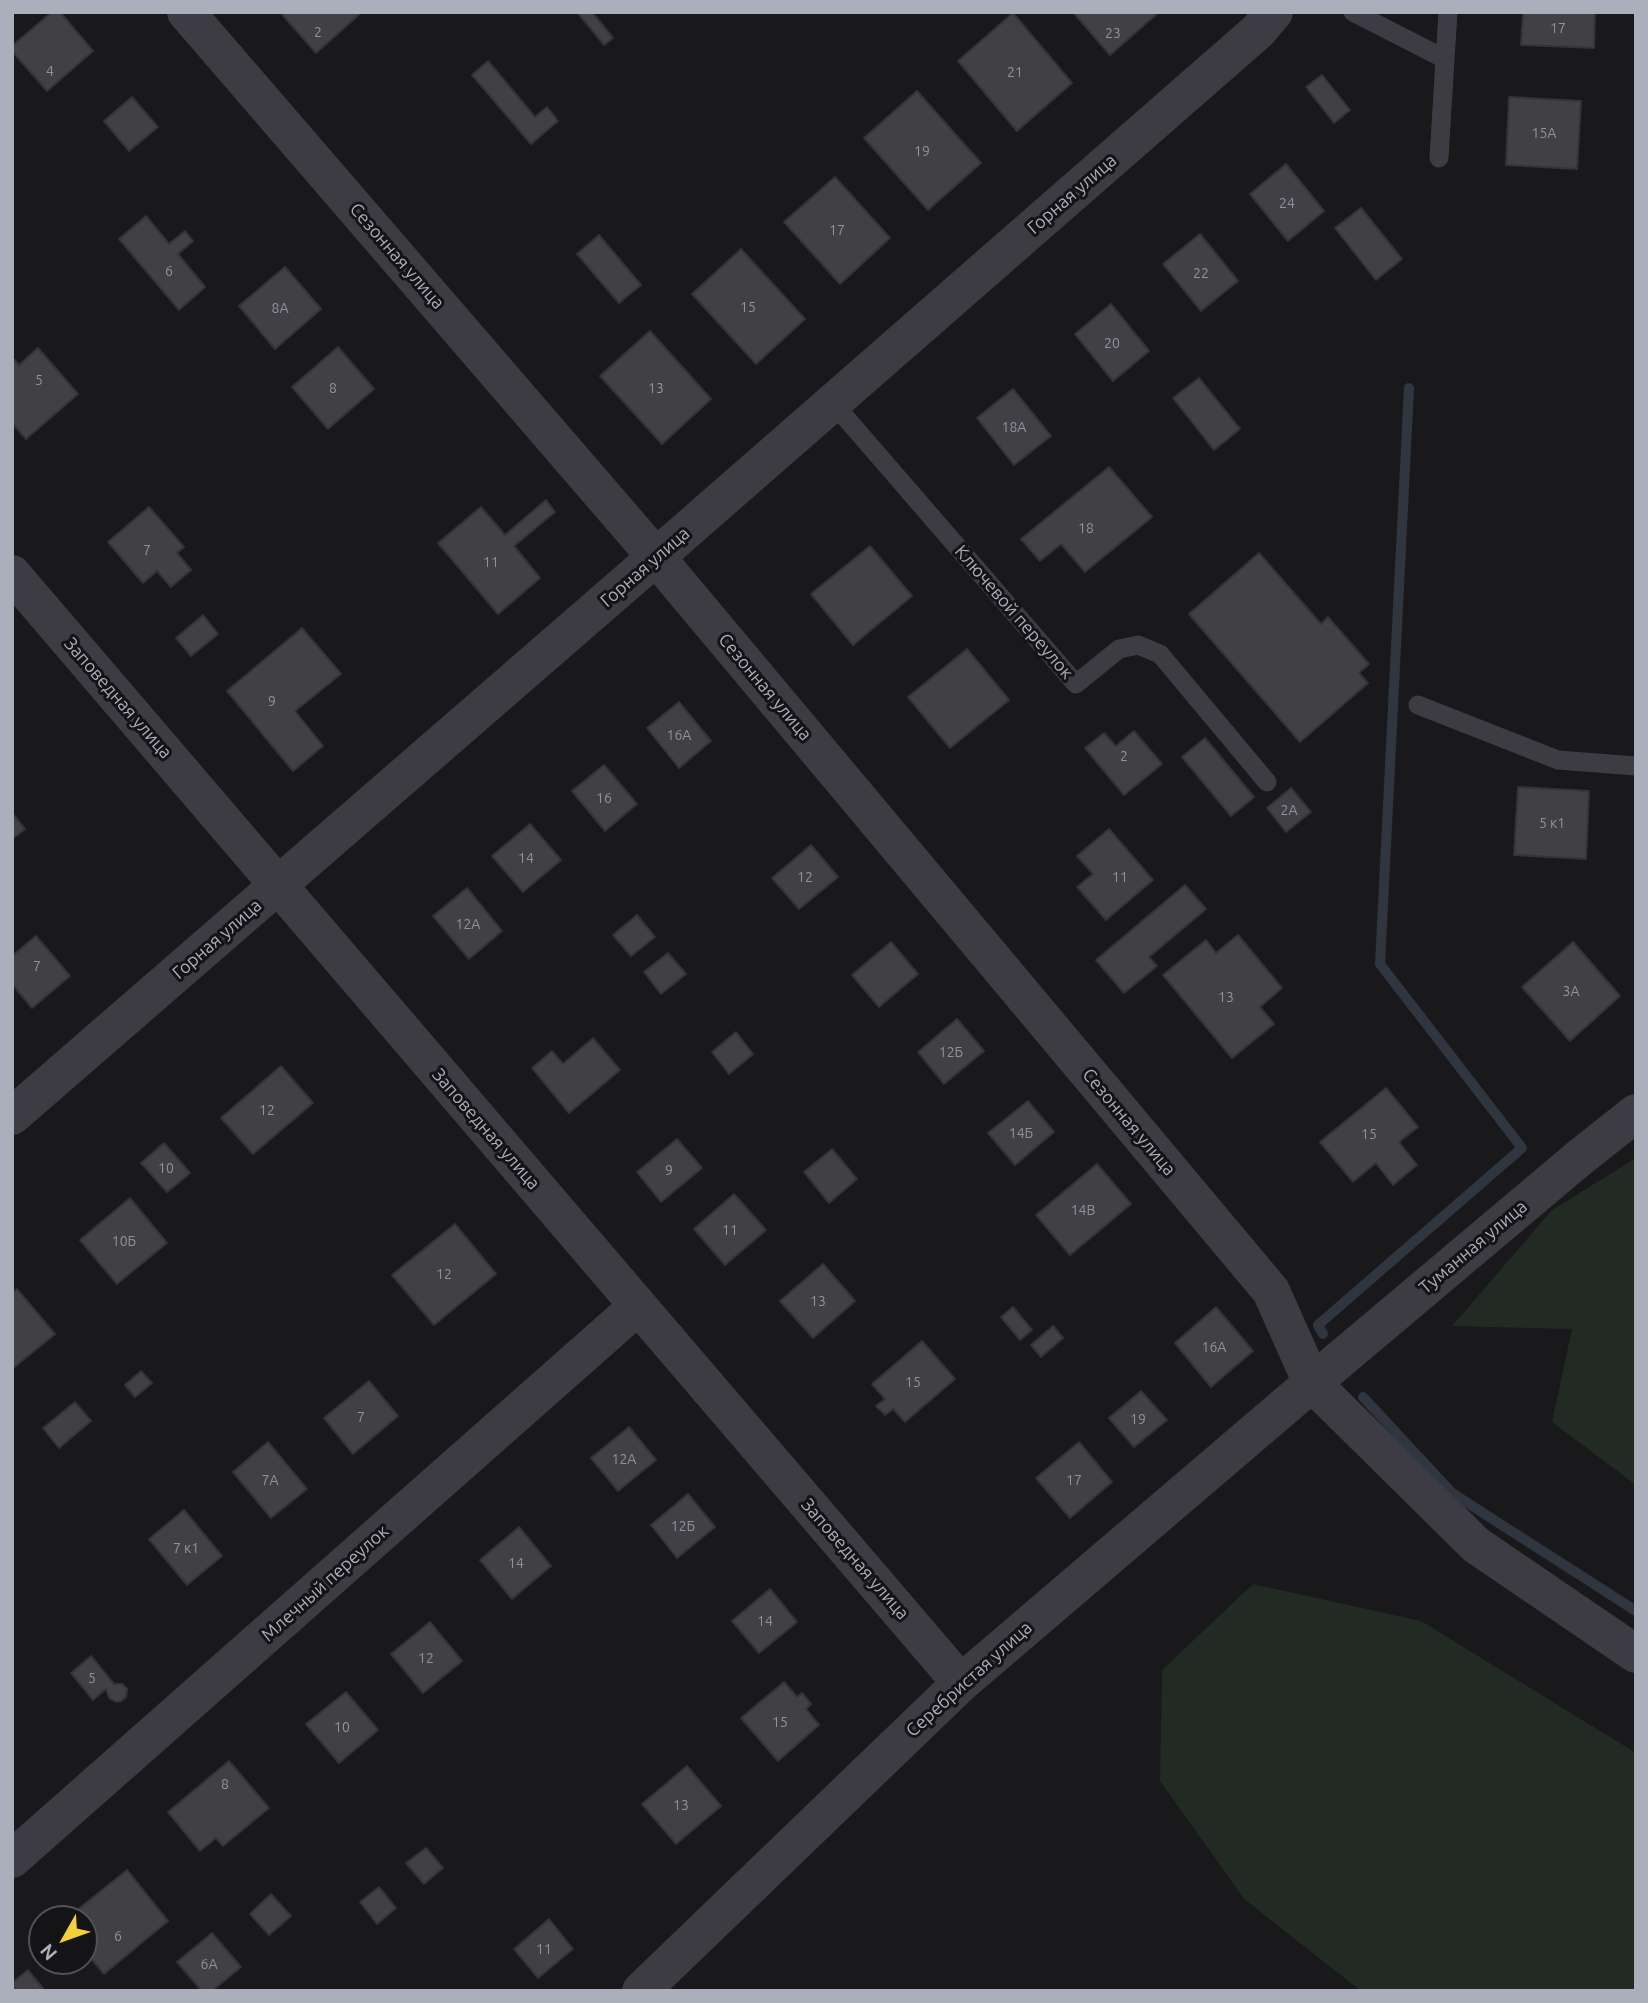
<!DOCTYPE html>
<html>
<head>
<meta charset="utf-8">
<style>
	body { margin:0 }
	#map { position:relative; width:1648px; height:2003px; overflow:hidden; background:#19191b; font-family:Ubuntu,sans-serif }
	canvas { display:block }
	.frame { position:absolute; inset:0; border:14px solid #abaebb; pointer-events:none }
	.north { position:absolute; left:28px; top:1905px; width:70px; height:70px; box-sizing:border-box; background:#141416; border:2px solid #505258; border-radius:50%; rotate:230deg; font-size:19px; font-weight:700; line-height:28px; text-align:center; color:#abaebb }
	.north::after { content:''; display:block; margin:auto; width:24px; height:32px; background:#f3d039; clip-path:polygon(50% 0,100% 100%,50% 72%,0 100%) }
</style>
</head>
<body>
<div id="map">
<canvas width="1648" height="2003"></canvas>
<div class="frame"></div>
<div class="north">N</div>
</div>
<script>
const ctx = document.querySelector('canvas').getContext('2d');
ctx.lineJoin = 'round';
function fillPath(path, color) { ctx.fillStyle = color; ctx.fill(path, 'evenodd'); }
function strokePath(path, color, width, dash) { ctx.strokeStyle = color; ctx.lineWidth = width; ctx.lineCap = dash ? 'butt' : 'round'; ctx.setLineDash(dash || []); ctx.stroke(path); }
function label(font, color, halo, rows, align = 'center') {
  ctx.font = font + ' Ubuntu,sans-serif'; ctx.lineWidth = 6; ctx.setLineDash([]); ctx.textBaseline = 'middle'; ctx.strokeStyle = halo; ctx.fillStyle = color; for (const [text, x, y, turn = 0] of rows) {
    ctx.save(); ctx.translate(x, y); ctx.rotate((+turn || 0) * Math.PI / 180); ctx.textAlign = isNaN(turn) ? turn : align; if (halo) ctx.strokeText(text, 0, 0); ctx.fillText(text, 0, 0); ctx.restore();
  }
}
fillPath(new Path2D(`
	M1636 1158V1485L1552 1422 1572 1329 1452 1326 1552 1210Z
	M1253 1584 1421 1621 1636 1753V1991H1361L1244 1899 1160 1781 1162 1670Z`), '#212a23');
strokePath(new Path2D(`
	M1323 1334 1318 1325 1522 1148 1380 964 1409 388
	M1363 1397 1452 1493 1636 1611`), '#2f3640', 10);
const building = new Path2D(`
	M52 12H60L93 51 47 91 12 51V46Z
	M280 12H362L316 53Z
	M577 12H592L613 38 604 45Z
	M1073 12H1159L1110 55Z
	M1523 12H1595L1594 48 1521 45Z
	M1013 13 1072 83 1017 131 958 61Z
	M488 61 535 117 547 107 558 121 531 144 472 75Z
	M1322 75 1350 110 1334 123 1306 87Z
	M917 91 981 163 928 210 864 138Z
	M132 97 158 127 129 151 104 121Z
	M1509 97 1581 101 1577 169 1506 165Z
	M1286 164 1324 211 1288 241 1250 194Z
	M835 177 890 238 840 284 784 222Z
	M1361 208 1402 259 1376 280 1335 228Z
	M146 216 169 244 185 231 193 241 178 254 205 287 179 310 119 239Z
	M1200 234 1238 281 1201 311 1163 264Z
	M599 235 641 285 619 303 577 254Z
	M741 249 805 319 756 364 692 294Z
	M285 267 321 309 275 349 239 306Z
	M1111 304 1149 351 1113 381 1075 334Z
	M650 331 711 399 662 444 600 376Z
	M338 347 374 389 328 429 292 387Z
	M38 348 78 394 26 439 12 423V357L19 365Z
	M1199 378 1240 429 1214 450 1173 398Z
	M1013 389 1051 436 1014 465 977 418Z
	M1109 467 1152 517 1085 572 1061 544 1040 561 1021 539Z
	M546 500 555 512 514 546 540 578 498 614 438 543 481 507 505 535Z
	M149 507 184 547 177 553 191 570 171 587 157 571 143 583 108 542Z
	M870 546 912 596 853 645 811 594Z
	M1259 553 1321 624 1328 617 1369 664 1359 673 1368 683 1300 742 1189 614Z
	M203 615 218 634 191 656 176 638Z
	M302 628 341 674 295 711 323 746 293 771 227 691Z
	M967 649 1009 700 950 748 908 697Z
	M679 702 711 741 679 768 647 728Z
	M1134 731 1162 764 1124 795 1085 748 1104 733 1116 746Z
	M1205 738 1254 797 1231 816 1182 757Z
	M604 765 637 804 605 831 572 791Z
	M1518 787 1589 791 1586 859 1514 855Z
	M1291 788 1311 812 1286 832 1267 808Z
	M12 813 25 829 12 839Z
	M530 824 561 860 523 892 492 856Z
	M1109 829 1153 880 1106 920 1077 887 1093 874 1077 856Z
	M811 845 838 877 799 909 772 878Z
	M1185 885 1206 909 1149 957 1157 966 1124 993 1096 960Z
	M467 888 502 931 469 959 433 916Z
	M637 915 655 937 631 956 613 935Z
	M1238 935 1282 988 1260 1007 1274 1024 1232 1058 1163 975 1206 940 1216 953Z
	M36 936 70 976 32 1008 12 984V956Z
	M891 942 918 974 879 1007 852 975Z
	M1573 942 1620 996 1570 1041 1522 987Z
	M668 953 686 974 661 994 644 972Z
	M957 1019 984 1051 944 1084 918 1052Z
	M736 1032 753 1054 729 1074 712 1052Z
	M593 1038 620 1070 569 1113 532 1068 552 1051 563 1064Z
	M281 1066 313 1103 253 1154 221 1118Z
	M1386 1088 1418 1127 1399 1142 1417 1165 1393 1185 1376 1163 1353 1182 1320 1142Z
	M1028 1101 1054 1132 1015 1165 988 1133Z
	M677 1139 702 1168 661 1202 637 1172Z
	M164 1143 190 1173 167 1192 141 1163Z
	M832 1149 857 1179 829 1203 804 1172Z
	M1097 1164 1131 1204 1070 1255 1036 1215Z
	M734 1194 766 1230 725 1265 694 1229Z
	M130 1198 167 1243 117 1284 80 1240Z
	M455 1224 496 1274 434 1325 392 1275Z
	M823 1264 855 1301 813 1338 780 1301Z
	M17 1289 55 1334 12 1369V1293Z
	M1013 1307 1032 1330 1020 1340 1001 1317Z
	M1216 1307 1253 1351 1211 1387 1175 1343Z
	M1053 1326 1063 1338 1041 1357 1031 1345Z
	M922 1341 955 1379 905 1422 893 1409 885 1415 876 1406 885 1399 872 1384Z
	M141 1371 152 1383 135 1397 125 1385Z
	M369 1381 398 1416 353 1454 324 1418Z
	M1141 1391 1167 1420 1134 1447 1109 1418Z
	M75 1402 91 1421 59 1448 43 1428Z
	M629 1427 656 1460 618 1491 591 1458Z
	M268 1442 307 1489 271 1518 233 1472Z
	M1079 1442 1112 1482 1070 1518 1036 1478Z
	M688 1494 715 1527 677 1558 651 1525Z
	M184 1510 222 1556 187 1585 149 1539Z
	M519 1527 551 1566 512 1599 480 1560Z
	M770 1589 797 1622 759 1653 732 1621Z
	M430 1622 462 1661 423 1693 391 1654Z
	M91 1656 114 1684H122L127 1689 126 1697 121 1701 116 1702 109 1698 106 1689 93 1700 71 1673Z
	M784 1682 797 1697 802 1693 811 1704 806 1709 819 1725 778 1761 741 1718Z
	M346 1692 378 1730 339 1763 306 1724Z
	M229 1761 269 1808 223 1846 216 1838 200 1851 168 1812Z
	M687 1766 721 1806 676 1844 642 1804Z
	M426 1848 443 1868 424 1884 406 1863Z
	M127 1870 168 1921 104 1974 84 1950V1919H66Z
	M379 1887 396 1908 377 1924 360 1902Z
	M271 1894 291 1916 269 1935 250 1914Z
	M549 1919 573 1949 538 1978 514 1949Z
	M212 1933 241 1967 212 1991H202L177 1962Z
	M28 1970 45 1991H12V1983Z`);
fillPath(building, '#414145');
strokePath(building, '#343337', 2);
strokePath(new Path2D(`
	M1353 12 1445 59 1448 12
	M1439 158 1445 59
	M833 403 1076 684 1119 649 1138 645 1160 654 1267 782
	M1418 705 1558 760 1636 766`), '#3c3c42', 19);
strokePath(new Path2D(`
	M186 12 656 557 1271 1291 1312 1383 1476 1545 1636 1654
	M12 574 961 1683
	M12 1116 656 557 1258 31 1274 12
	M12 1859 638 1306
	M641 1991 961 1683 1312 1383 1578 1159 1636 1113`), '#3c3c42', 38);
label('14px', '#90939e', null, [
	["17",1558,28],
	["2",318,32],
	["23",1113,33],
	["4",50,71],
	["21",1015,72],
	["15А",1544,133],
	["19",922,151],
	["24",1287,203],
	["17",837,230],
	["6",169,271],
	["22",1201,273],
	["15",748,307],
	["8А",280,308],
	["20",1112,343],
	["5",39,380],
	["8",333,388],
	["13",656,388],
	["18А",1014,427],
	["18",1086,528],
	["7",147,550],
	["11",491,562],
	["9",272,701],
	["16А",679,735],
	["2",1124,756],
	["16",604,798],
	["2А",1289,810],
	["5 к1",1552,823],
	["14",526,858],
	["12",805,877],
	["11",1120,877],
	["12А",468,924],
	["7",37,966],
	["3А",1571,991],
	["13",1226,997],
	["12Б",951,1052],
	["12",267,1110],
	["14Б",1021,1133],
	["15",1369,1134],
	["10",166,1168],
	["9",669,1170],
	["14В",1083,1210],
	["11",730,1230],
	["10Б",124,1241],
	["12",444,1274],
	["13",818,1301],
	["16А",1214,1347],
	["15",913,1382],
	["7",361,1417],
	["19",1138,1419],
	["12А",624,1459],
	["7А",270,1480],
	["17",1074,1480],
	["12Б",683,1526],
	["7 к1",186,1548],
	["14",516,1563],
	["14",765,1621],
	["12",426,1658],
	["5",92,1678],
	["15",780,1722],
	["10",342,1727],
	["8",225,1784],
	["13",681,1805],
	["6",118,1936],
	["11",544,1949],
	["6А",209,1964]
]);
label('18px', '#abaebb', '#141416', [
	["Горная улица",1072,194,-41],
	["Сезонная улица",397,256,49],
	["Горная улица",645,567,-41],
	["Ключевой переулок",1014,612,49],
	["Сезонная улица",765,687,50],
	["Заповедная улица",118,698,49],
	["Горная улица",217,939,-41],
	["Сезонная улица",1129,1122,50],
	["Заповедная улица",486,1129,49],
	["Туманная улица",1473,1247,-40],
	["Заповедная улица",855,1559,49],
	["Млечный переулок",325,1583,-42],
	["Серебристая улица",969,1679,-42]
]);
</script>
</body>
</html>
